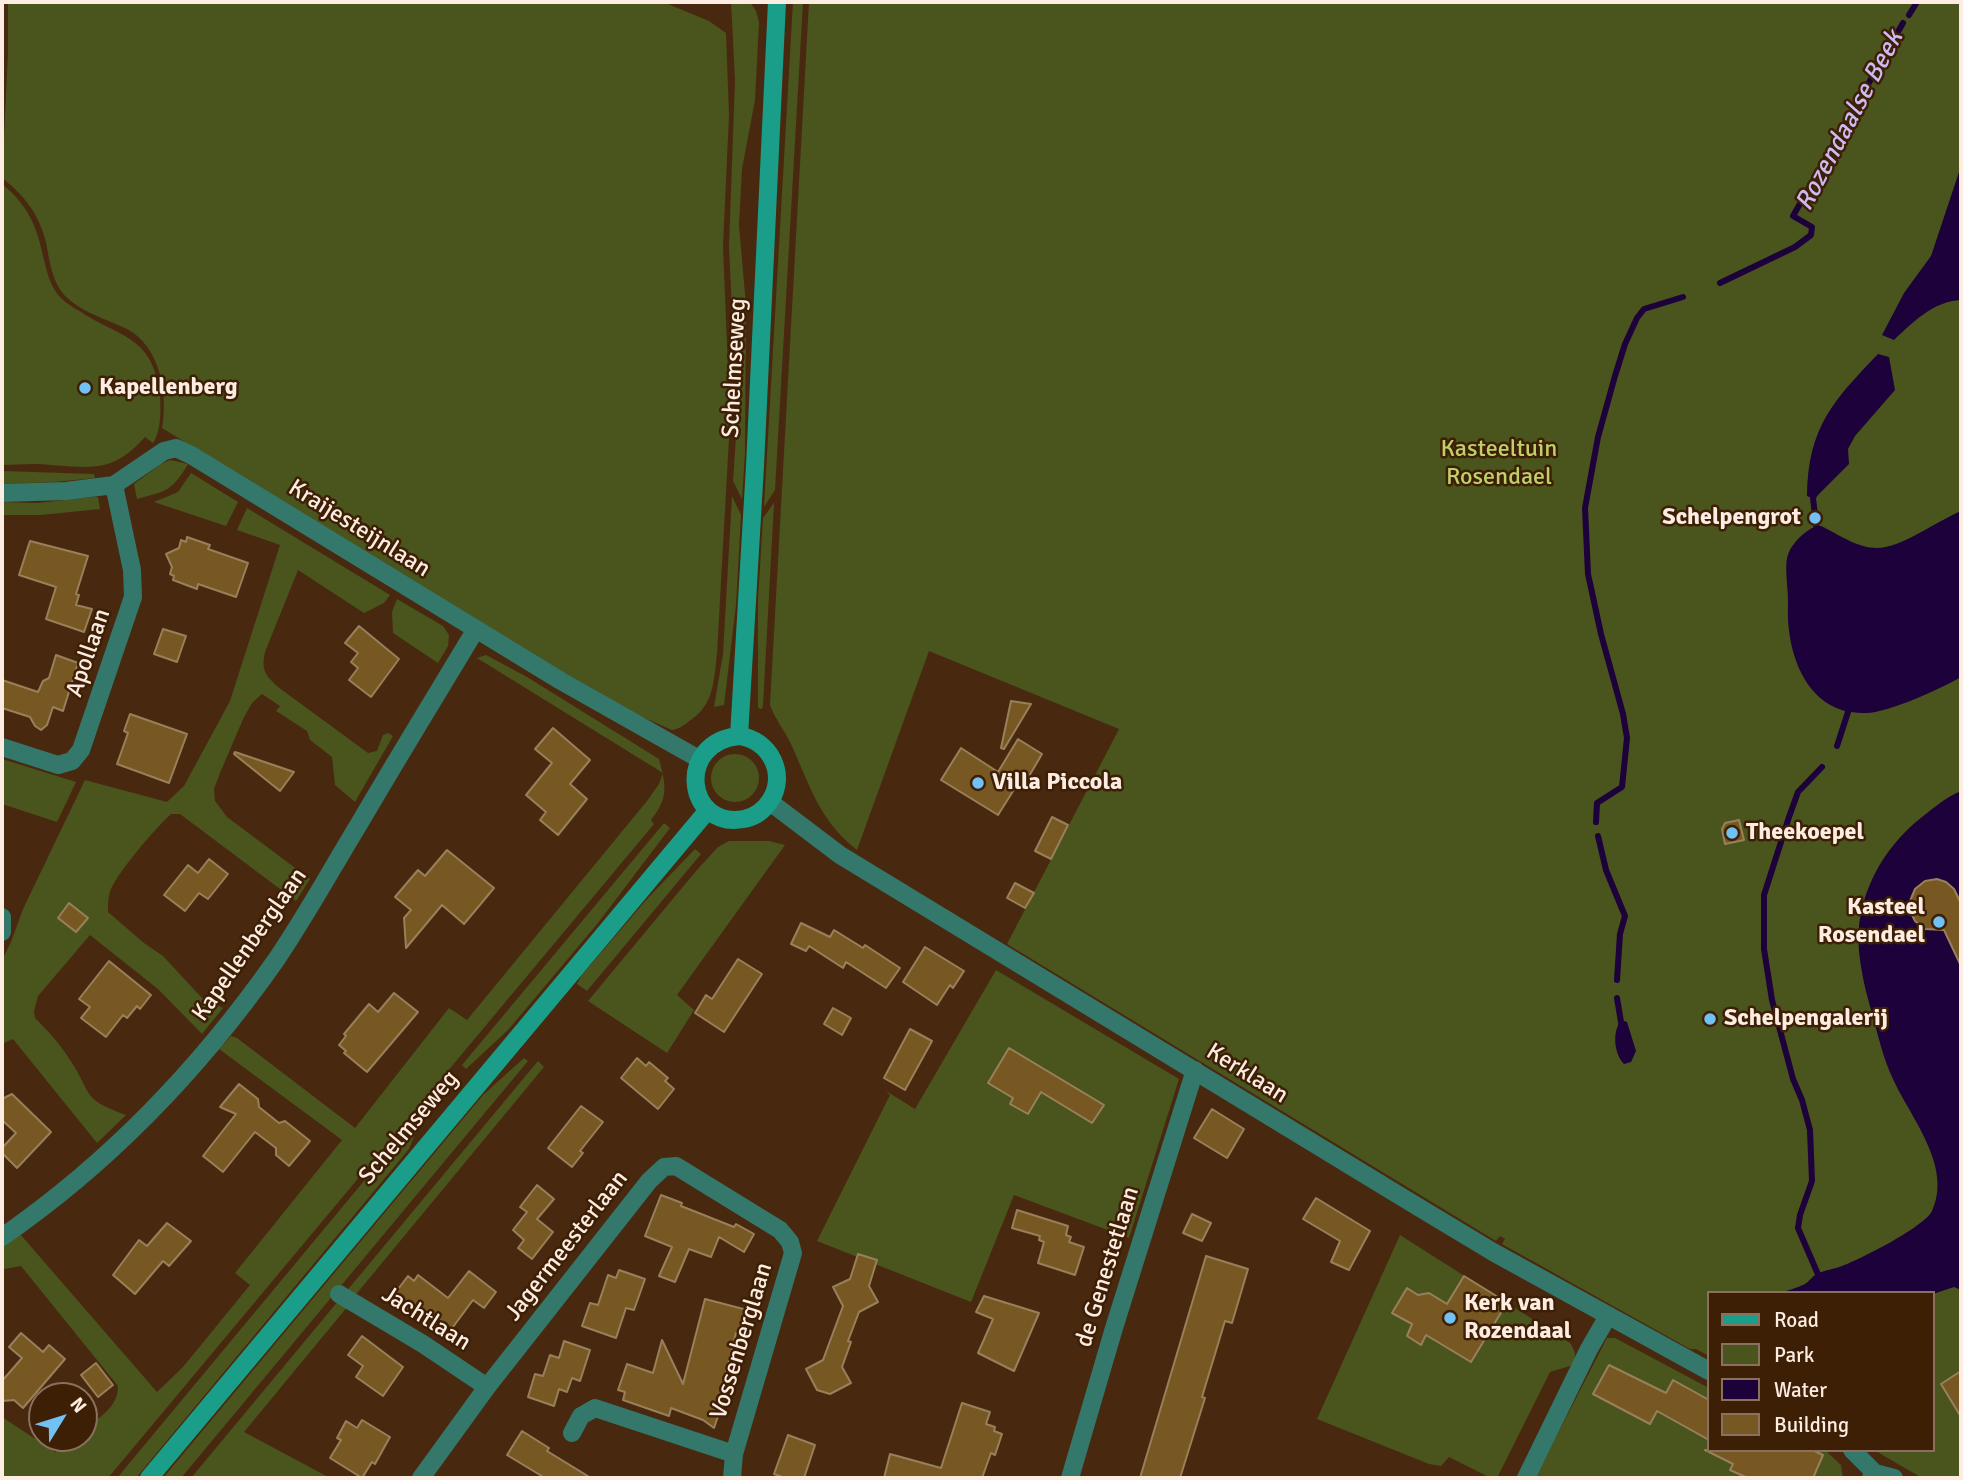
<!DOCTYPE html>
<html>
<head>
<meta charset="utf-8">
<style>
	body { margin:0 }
	#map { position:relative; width:1963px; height:1480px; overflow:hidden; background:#48290f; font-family:Signika,sans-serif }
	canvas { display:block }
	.frame { position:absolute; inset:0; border:4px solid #fdece1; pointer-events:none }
	.legend { position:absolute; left:1707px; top:1291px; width:228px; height:161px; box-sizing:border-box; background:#3d1f05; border:2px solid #8a715d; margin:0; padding:9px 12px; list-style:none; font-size:21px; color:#fdece1 }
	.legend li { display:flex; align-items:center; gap:14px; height:35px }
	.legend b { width:35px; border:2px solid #8a715d }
	.north { position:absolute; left:28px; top:1382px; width:70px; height:70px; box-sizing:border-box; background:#3d1f05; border:2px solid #8a715d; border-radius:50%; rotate:52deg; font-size:19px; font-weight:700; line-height:28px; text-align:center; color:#fdece1 }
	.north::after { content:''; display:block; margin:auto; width:24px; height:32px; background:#71c1f5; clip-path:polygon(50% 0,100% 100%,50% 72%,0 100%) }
</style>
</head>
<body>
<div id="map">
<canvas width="1963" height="1480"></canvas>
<div class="frame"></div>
<ul class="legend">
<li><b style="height:9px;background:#1a9e89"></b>Road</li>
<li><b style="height:19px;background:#4a541d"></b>Park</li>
<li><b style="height:19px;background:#1d013b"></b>Water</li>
<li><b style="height:19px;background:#785822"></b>Building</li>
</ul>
<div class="north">N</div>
</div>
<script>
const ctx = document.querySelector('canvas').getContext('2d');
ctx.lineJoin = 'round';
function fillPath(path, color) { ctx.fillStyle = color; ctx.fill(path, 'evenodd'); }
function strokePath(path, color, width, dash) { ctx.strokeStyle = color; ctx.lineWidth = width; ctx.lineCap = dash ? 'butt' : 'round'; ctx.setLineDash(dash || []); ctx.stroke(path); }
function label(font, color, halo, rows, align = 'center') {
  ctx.font = font + ' Signika,sans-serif'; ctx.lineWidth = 5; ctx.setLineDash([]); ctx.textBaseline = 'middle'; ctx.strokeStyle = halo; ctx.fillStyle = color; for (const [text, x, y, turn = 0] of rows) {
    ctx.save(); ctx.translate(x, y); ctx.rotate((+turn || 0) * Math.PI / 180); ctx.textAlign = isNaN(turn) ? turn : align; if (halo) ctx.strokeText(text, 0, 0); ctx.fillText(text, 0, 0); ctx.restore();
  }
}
fillPath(new Path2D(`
	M8 2H663L709 21 726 33 729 115 723 246 730 420 717 654C714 679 714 704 692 719 685 724 680 729 672 730L633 713 476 621 162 428C168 395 161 347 127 329 104 318 73 310 59 288 51 274 49 258 46 242 39 214 24 195 2 178L8 54Z
	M731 2H750L756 11 759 22 755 100 742 169 739 225 746 306 745 453 742 499 733 481 737 421 729 246 735 80Z
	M793 2H803L775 490 764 507Z
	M809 2H1961V1478H1922L1874 1450H1933V1293H1709V1356L1696 1349H1690L1502 1244 1505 1239 1500 1236 1496 1241 1007 944 1119 729 929 651 857 850C819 820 810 786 791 744 785 731 775 719 770 705Z
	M2 184C27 204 37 226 43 256 46 268 49 282 56 292 61 300 72 307 81 312 123 339 153 336 160 396 161 410 161 432 153 443L145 437C114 472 93 468 51 465 35 463 18 465 2 465Z
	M170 460 188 464C172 491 167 491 137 499L134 484 161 464Z
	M2 471 94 474 95 478 55 482 2 484Z
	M191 473 238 502 226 526 154 502 178 492Z
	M732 496 741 515 736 605 724 705 714 707 723 654Z
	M93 497H98L100 509 41 515H2V502L37 503Z
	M774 503 763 705 762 709 758 708V600L763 518Z
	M247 508 390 595 384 603 364 613 298 570 265 652C261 670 265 675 278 687L368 753 377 751 383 735 388 733 393 736 355 802 335 785 332 757 310 740 307 731 276 711 280 706 262 694 252 703 244 717 220 773 214 789 215 801 227 817 310 879 296 901 180 814H171C154 830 124 865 113 885 108 893 108 903 108 912L144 943 163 956 202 998 223 1008 202 1034 158 989 90 935 38 996 34 1011 35 1018C48 1031 61 1045 70 1060 94 1096 80 1098 126 1115L97 1143 13 1039 2 1044V960L11 942 23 909 85 780 167 802 184 786 230 701 280 545 237 530Z
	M397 599 443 626 449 635 448 646 438 663 393 633 392 612Z
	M486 655 527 677 659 759C666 786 669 797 651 820L654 824 108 1478H2V1417L55 1452 74 1438H84V1430C99 1417 118 1408 118 1386L21 1266 4 1269 2 1246 20 1234 157 1392 183 1367 250 1285 235 1273 342 1140 219 1049 231 1036 237 1038 355 1128 449 1008 467 1020 647 801 659 784 663 773 477 658Z
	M711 778a24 24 0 1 1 48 0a24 24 0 1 1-48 0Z
	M2 759 76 782 57 822 2 804Z
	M664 823 670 828 598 923 508 1030 466 1069 462 1065Z
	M729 841H769L785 845 677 995 694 1010 667 1053 588 1001 696 871 718 847Z
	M695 849 701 854 587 991 577 984 581 976 647 899Z
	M996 970 1179 1079 1129 1238 1014 1195 971 1302 817 1241 890 1095 886 1091 915 1109Z
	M524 1058 528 1061 181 1478H163L483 1095Z
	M538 1061 544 1067 353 1298 345 1293Z
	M423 1110 428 1114 416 1131 409 1149 136 1478H117Z
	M1400 1235 1570 1343C1575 1351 1577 1356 1573 1365L1550 1372 1497 1478H1491L1449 1457 1441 1466 1429 1464 1317 1419Z
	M339 1300 348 1306 244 1432 330 1478H191Z
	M1607 1338H1615L1709 1388V1450H1825L1841 1465 1843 1478H1535Z`), '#4a541d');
fillPath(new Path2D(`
	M1961 166V300C1934 301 1913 322 1894 340L1882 335 1904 293 1931 256Z
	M1878 354 1889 357 1895 390 1855 436 1848 449 1849 464 1817 496 1809 497 1807 496C1808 427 1833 401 1878 354Z
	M1961 511V677C1942 688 1888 713 1866 713 1807 715 1786 654 1788 605 1789 590 1783 564 1789 552 1794 541 1810 525 1821 526 1838 534 1857 548 1877 548 1901 548 1937 521 1961 511Z
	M1961 791V900C1955 887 1948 880 1933 879L1916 887C1901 911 1914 934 1943 929L1961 967V1290L1954 1287 1933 1294 1780 1293C1788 1290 1797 1288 1805 1284 1810 1281 1812 1276 1817 1274 1824 1270 1835 1269 1842 1266 1861 1259 1924 1227 1932 1211 1953 1166 1910 1117 1893 1079 1883 1058 1878 1035 1872 1013 1866 993 1861 972 1859 951 1854 899 1882 848 1922 817 1935 807 1946 797 1961 791Z
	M1621 1020 1627 1022 1636 1051 1631 1062 1624 1064C1614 1054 1612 1032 1621 1020Z`), '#1d013b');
strokePath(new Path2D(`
	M1909 15 1917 2
	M1720 283 1795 247 1811 235 1812 227 1793 216 1903 23
	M1816 491 1813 498 1817 532
	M1837 746 1848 712 1847 704
	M1596 822 1597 803 1622 787 1627 738 1623 714 1601 634 1588 574 1585 508 1598 437 1615 376 1625 344 1637 318 1644 309 1683 297
	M1598 836 1606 870 1625 916 1620 934 1617 980
	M1617 998 1622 1028
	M1820 1279 1798 1228 1800 1215 1812 1181 1810 1130 1802 1100 1793 1079 1772 1000 1764 949V895L1789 817 1798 792 1822 767`), '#1d013b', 6);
const building = new Path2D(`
	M187 537 210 545 208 549 248 563 236 597 198 584 197 589 173 580 174 576 170 574 172 567 166 554 179 548 181 540 186 542Z
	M30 541 88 556 76 594 79 595 76 605 92 609 84 632 46 619 56 587 19 575Z
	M359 626 399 659 371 697 349 680 358 668 351 662 358 653 345 643Z
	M163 629 186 636 177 662 154 654Z
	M56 655 78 663 63 711 53 707 47 725 41 730 35 726 30 717 2 708V680L38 692 43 681 49 678Z
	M1011 701 1031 704 1004 749 1001 748Z
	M130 714 187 734 169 783 117 764 128 733 124 731Z
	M553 728 590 760 570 784 587 799 558 835 540 820 546 812 526 795 552 763 535 749Z
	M1018 739 1042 754 1025 783 1020 780 998 815 941 780 961 748 998 772Z
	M235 752 294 772 280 791 234 754Z
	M1052 817 1068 825 1051 859 1035 851Z
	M1739 820 1744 840 1725 844 1722 829 1725 823Z
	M447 850 494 888 464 924 442 905 406 948 404 918 411 910 395 897 418 870 425 876Z
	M209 859 228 874 208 899 199 893 185 911 164 895 188 865 198 873Z
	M1937 879 1946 882 1954 889 1961 904V966L1944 930 1925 929 1915 921 1910 911V901L1915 889 1925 881Z
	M1015 883 1034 893 1025 908 1007 898Z
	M69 903 88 918 76 932 58 918Z
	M801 923 830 937 834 930 863 948 865 945 900 968 886 988 846 962 843 968 809 946 806 951 791 944Z
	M925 947 964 971 953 988 950 985 937 1005 903 982Z
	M738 959 762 974 724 1032 695 1013 706 995 712 999Z
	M109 961 151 995 140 1009 137 1006 127 1018 123 1015 106 1037 81 1018 90 1007 79 999Z
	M394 993 418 1012 367 1072 344 1053 346 1051 339 1045 346 1036 344 1034 369 1004 378 1012Z
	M833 1008 851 1018 842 1035 824 1024Z
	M910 1029 932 1041 905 1090 884 1078Z
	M1009 1048 1104 1105 1092 1123 1041 1092 1028 1114 1010 1104 1013 1098 988 1083Z
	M637 1058 646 1066 649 1062 668 1078 665 1081 674 1089 658 1109 621 1078Z
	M239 1084 258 1099 259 1107 279 1123 285 1121 310 1141 289 1166 276 1155V1148L255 1132 223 1172 203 1156 236 1114 220 1107Z
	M12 1094 51 1132 17 1168 2 1153V1148L16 1133 2 1120V1099Z
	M581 1106 603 1122 580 1151 583 1153 572 1167 548 1148Z
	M1212 1109 1244 1129 1227 1158 1194 1138Z
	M537 1185 554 1199 537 1219 553 1232 532 1259 518 1248 524 1240 513 1230 527 1212 520 1207Z
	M661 1195 682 1203 681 1206 734 1227 736 1224 754 1234 744 1252 719 1237 711 1257 689 1249 675 1282 659 1276 672 1247 645 1236Z
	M1316 1198 1370 1231 1349 1270 1331 1262 1340 1241 1303 1219Z
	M1017 1210 1068 1226 1066 1235 1071 1237 1069 1242 1084 1247 1075 1275 1038 1263 1044 1242 1039 1240 1040 1236 1012 1228Z
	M1192 1214 1211 1223 1202 1241 1183 1233Z
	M167 1223 191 1241 169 1266 163 1261 135 1294 113 1275 139 1240 147 1246Z
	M858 1254 877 1260 869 1286 878 1302 859 1312 848 1341 851 1342 842 1367 851 1383 830 1394 817 1390 806 1369 823 1360 843 1306 833 1287 850 1279Z
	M1206 1256 1248 1269 1232 1323 1225 1321 1202 1397 1205 1398 1180 1478H1140Z
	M619 1270 645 1279 634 1310 626 1308 616 1338 582 1326 590 1303 598 1305 608 1275 616 1278Z
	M469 1271 496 1292 484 1308 473 1300 450 1331 431 1315 426 1322 392 1297 408 1276 414 1281 418 1275 448 1298Z
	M1464 1276 1498 1297 1494 1304 1502 1311 1471 1362 1426 1335 1421 1345 1407 1336 1412 1324 1392 1313 1407 1288 1418 1295 1429 1293 1447 1304Z
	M984 1296 1039 1313 1014 1371 978 1353 993 1319 976 1312Z
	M705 1299 751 1311 745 1335 736 1333 722 1388 727 1390 714 1428 703 1420 671 1408 669 1416 623 1400 625 1392 618 1390 627 1364 653 1373 662 1340 683 1384Z
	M21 1333 43 1352 49 1345 65 1359 23 1408 14 1400 2 1401V1381L22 1358 9 1347Z
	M362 1336 403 1367 383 1396 356 1377 363 1366 348 1355Z
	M564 1341 590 1350 580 1381 572 1378 567 1392 559 1389 554 1406 528 1397 535 1374 543 1376 550 1355 559 1358Z
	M96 1363 113 1385 98 1397 81 1375Z
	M1609 1365 1666 1393 1673 1380 1709 1400V1440L1657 1411 1650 1424 1593 1394Z
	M1961 1371V1417L1941 1384Z
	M962 1403 990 1412 986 1424 995 1427 994 1431 1002 1434 995 1455 991 1453 982 1478H884L890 1454 941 1468Z
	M362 1420 390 1437 375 1464 372 1462 362 1478 330 1458 341 1440 337 1438 346 1421 357 1428Z
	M522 1431 549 1448 547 1451 591 1478H545L507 1455Z
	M788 1435 815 1445 804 1478H785L774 1474Z
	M1705 1450H1812L1823 1455 1813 1478H1748L1730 1470 1733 1464Z`);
fillPath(building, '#785822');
strokePath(building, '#98805b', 2);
strokePath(new Path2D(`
	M2 493 66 491 114 485 164 451 176 448 191 455 561 681 699 759
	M2 747 58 765 72 761 81 750 133 597 132 570 114 485
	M770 802 840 855 1410 1202 1493 1252 1709 1371
	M2 917V932
	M2 1237C109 1163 201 1067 276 960 306 916 331 870 359 824 397 759 437 694 476 629
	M339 1294 423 1344 487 1387
	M572 1433 581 1416 595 1408 734 1454
	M1852 1450 1875 1473 1894 1478
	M421 1478 487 1387 649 1181 664 1167 676 1166 780 1230 790 1242 793 1253 734 1454 732 1478
	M1070 1478 1114 1328 1195 1070
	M1526 1478 1589 1349 1608 1316`), '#33786a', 18);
strokePath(new Path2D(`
	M1871 1478 1875 1473`), '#33786a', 18);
strokePath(new Path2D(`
	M739 736 755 466 777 2
	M739 736C769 739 788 774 770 801 764 810 755 817 744 819 686 830 675 742 739 736Z
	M149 1478 708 810`), '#1a9e89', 18);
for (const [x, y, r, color] of [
	[85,388,7,"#71c1f5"],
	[1815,518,7,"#71c1f5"],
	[978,783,7,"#71c1f5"],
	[1732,833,7,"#71c1f5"],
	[1939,922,7,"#71c1f5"],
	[1710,1019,7,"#71c1f5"],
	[1450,1318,7,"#71c1f5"]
]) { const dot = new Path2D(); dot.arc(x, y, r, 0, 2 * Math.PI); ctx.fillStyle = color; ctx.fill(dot); strokePath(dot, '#3d1f05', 2.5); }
label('24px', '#fdece1', '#3d1f05', [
	["Schelmseweg",735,368,-87],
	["Kraijesteijnlaan",359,529,32],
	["Apollaan",89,653,-71],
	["Kapellenberglaan",250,945,-55],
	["Kerklaan",1247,1074,32],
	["Schelmseweg",409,1128,-50],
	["Jagermeesterlaan",567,1246,-52],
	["de Genestetlaan",1108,1267,-73],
	["Jachtlaan",426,1319,32],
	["Vossenberglaan",742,1341,-73]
]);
label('bold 24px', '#fdece1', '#3d1f05', [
	["Kapellenberg",99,388],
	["Schelpengrot",1801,518,"right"],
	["Villa Piccola",992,783],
	["Theekoepel",1746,833],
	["Kasteel",1925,908,"right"],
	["Rosendael",1925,936,"right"],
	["Schelpengalerij",1724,1019],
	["Kerk van",1464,1304],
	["Rozendaal",1464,1332]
], 'left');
label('24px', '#bdd168', '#3d1f05', [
	["Kasteeltuin",1499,450],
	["Rosendael",1499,478]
]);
label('italic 26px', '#ccbbf3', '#3d1f05', [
	["Rozendaalse Beek",1850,121,-62]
]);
</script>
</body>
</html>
